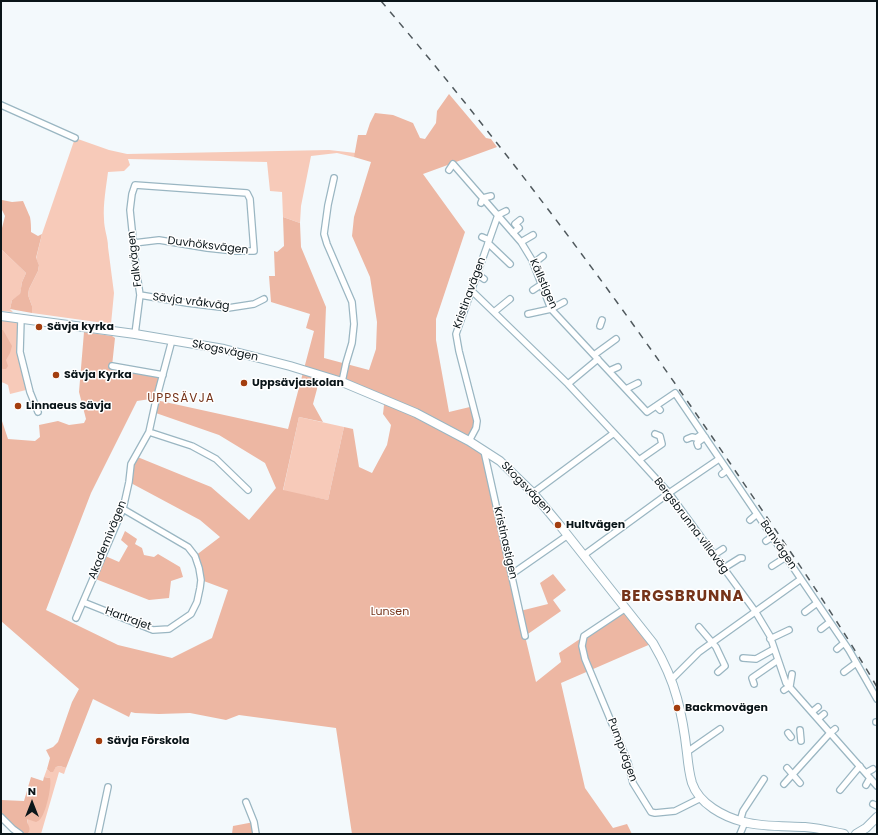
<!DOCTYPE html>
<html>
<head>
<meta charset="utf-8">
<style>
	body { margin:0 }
	#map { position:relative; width:878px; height:835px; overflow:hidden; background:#f3f9fc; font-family:Poppins,sans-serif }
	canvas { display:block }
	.frame { position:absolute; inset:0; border:2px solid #0a1519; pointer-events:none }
	.north { position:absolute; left:12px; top:783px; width:40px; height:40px; -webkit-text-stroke:3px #fff; paint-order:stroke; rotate:0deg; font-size:11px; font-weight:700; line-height:16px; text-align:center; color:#0a1519 }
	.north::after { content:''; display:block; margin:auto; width:14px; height:18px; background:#0a1519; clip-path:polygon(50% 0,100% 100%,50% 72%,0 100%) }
</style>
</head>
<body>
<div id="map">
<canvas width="878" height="835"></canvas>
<div class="frame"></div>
<div class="north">N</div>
</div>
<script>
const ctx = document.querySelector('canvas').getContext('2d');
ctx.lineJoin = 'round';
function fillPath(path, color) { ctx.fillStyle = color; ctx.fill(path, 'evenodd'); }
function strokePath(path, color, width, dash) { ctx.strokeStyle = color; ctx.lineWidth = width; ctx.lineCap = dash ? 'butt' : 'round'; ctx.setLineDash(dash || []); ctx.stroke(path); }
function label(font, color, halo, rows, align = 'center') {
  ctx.font = font + ' Poppins,sans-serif'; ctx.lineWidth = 3; ctx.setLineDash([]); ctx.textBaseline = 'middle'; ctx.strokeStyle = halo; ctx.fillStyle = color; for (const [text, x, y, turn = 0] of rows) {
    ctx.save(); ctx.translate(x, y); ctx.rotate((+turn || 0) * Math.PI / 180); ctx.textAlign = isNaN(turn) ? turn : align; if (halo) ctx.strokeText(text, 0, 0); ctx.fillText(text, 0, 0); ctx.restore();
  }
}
fillPath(new Path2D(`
	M75 138 109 150 127 154 329 150 356 153 354 157 337 153 311 156 301 206 300 223 283 217 282 192 270 191 267 162 128 159 130 165 124 171 108 172C106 188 103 204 104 219 104 229 108 238 108 247L114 293 111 324 32 313V306L28 295 29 289 38 271 39 265 36 259 42 234Z
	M1 249 26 273 22 282 20 295 12 300 10 309 13 312 1 311Z
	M1 319 17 322 19 326 26 380V390L10 394 8 385 4 383 1 382Z
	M299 417 344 427 328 500 283 491Z
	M60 766 66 768 64 774 59 772 41 834H28L29 832 27 819 50 778 44 777 47 769 50 772 53 771 56 767Z`), '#f7cab9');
fillPath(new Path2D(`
	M449 94 486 138 491 139 497 147 423 174 465 232 436 319V340L449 412 474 406 477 421 469 441 484 451 520 611 548 604 540 583 553 574 566 590 553 600 561 611 525 636 536 682 561 662 559 653 626 608 653 643 561 683 585 788 613 828 627 824 632 834H352L336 728 239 715 226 720 190 713 159 714 135 713 131 712 129 717 93 699 66 768 60 766 56 767 53 772H50L47 769 50 758 46 750 53 747 58 742 72 702 79 689 1 621V422L2 421 8 439 35 441 40 437 39 425 58 421 69 425 84 423 86 419 79 392 84 332 112 336 115 338 112 366 163 375 157 398 137 401 91 493 46 610 118 645 172 658 212 638 228 590 201 580 195 556 220 537 200 520 129 482 135 456 211 487 249 520 276 488 265 463 219 435 153 412 156 400 288 429 314 331 306 328 310 314 271 302 269 276H275L274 251 277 252 284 246 283 217 300 223 301 247 326 307 324 358 369 370 376 349 377 322 370 277 352 236 354 217 371 162 354 157 358 135H366L370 123 375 113 393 115 413 123 420 138 425 139 436 123 437 111ZM317 371 342 378 378 393 384 405 383 414 391 425 387 445 372 473 359 467 353 429 344 427 328 500 283 490 299 417 323 422 313 404 317 389Z
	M1 200H2L12 202 23 201C24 203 29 215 30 217 31 222 31 227 31 232L38 236 42 234 36 258 39 265 38 271 29 289 28 295 32 306V313L10 309 12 300 20 294 22 282 26 273 1 249V232L5 216 1 208Z
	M1 330H3L12 346 10 353 6 360 8 366 6 369H3L1 368Z
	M125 531 137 539 135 544 142 548 144 555 154 557 158 554 180 567 183 577 171 581 169 598 149 600 93 578 103 555 119 562 128 546 121 540Z
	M31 777 43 781 44 777 50 778C52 786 46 812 41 818 40 820 38 821 36 822L27 819C27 826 32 827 28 834H23L1 815V800L24 801Z
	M254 822 256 834H232L233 826Z`), '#edb7a3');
const street = new Path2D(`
	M1 105 75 138
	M449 170 453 164 521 242 532 260 551 309 647 412 675 393 849 650 877 699
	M334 178 328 205 324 234 327 244 352 302 354 324 352 343 346 363 342 382
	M481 203 483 198 491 196
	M513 233 519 228 515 224 520 220
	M482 237 489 240
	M521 242 533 235
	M134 243 159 240 207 248 235 251H254L250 199 247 193 135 185 132 194 130 210 136 268 140 295 135 334
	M488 243 510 264
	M534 263 543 256
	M477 274 484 279
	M471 290 568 384 628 448 669 493 755 611 770 636 786 683 877 786
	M533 290 542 284
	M140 295 187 303 228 308 254 304 264 299
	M494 312 510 299
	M528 314 551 309 564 302
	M21 319 20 352 30 392 38 412
	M600 326 602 320
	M594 355 616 339
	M112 366 163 375
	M609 371 618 367
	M568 384 598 359
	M626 389 638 383
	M656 406 660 410
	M149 432 192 446 216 459 248 490
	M687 439 692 437 696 438 702 434
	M469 441 476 428 477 421 459 351 456 334 498 215 506 211
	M698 446 697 443 705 437
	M484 451 525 636
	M639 460 662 444 660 436 655 434
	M722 474 727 470
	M533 493 614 433
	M750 520 757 514
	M766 541 772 537
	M584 555 669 493 719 459
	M714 555 723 549
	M772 566 786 557
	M724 568 740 558H742
	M512 574 568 535
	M83 602 153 630 169 629 191 614 197 602 200 588 201 580 199 568 195 556 188 547 123 509
	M626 608 584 636 582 646 585 659 623 750 628 763 633 783 651 812 655 813 675 811 701 798
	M805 612 817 603
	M76 618 123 509 129 482 131 464 149 432 156 400 172 340
	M699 627 716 647 725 666 718 672
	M821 629 830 622
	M770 639 789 630
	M837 649 844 643
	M743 658 756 659 774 649
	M844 672 856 663
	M671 680 699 652 801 579
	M754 684 752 678 778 660
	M784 690 790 686 792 674
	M812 712 818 707
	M818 719 824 714
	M876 722H877
	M800 730 801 741
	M788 733 791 737
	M687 752 720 729
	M787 768 800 783
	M866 773 873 769
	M784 784 830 733 835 729
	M866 785 870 778
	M840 790 860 766
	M246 802 254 822 256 834
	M873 804 877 806
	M1 817 13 829 20 834
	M740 821 743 811 764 779
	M98 834 108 787
	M740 834 745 822`);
const secondary = new Path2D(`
	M1 316 135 334 224 349 290 366 342 382 416 413 469 441 500 461 533 493 558 523 653 643C663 660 672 679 677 698 682 716 685 735 687 753 688 763 689 773 692 783 699 804 724 817 744 822 763 827 785 826 805 827 818 828 830 831 844 834
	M856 834 866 828 877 817`);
strokePath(street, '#9ab6c2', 8);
strokePath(secondary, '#9ab6c2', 10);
strokePath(street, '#fff', 5.5);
strokePath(secondary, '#fff', 8);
strokePath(new Path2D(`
	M381 1C506 148 621 303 730 463 780 537 832 610 877 687`), '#50595d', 1.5, [7, 7]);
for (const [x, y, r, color] of [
	[39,327,4,"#a33e0f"],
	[56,375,4,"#a33e0f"],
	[244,383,4,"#a33e0f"],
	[18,406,4,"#a33e0f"],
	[558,525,4,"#a33e0f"],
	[677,708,4,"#a33e0f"],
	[99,741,4,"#a33e0f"]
]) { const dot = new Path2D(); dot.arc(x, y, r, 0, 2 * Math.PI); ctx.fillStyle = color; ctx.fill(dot); strokePath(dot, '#fff', 1.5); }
label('11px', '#0a1519', '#fff', [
	["Duvhöksvägen",208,246,7],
	["Falkvägen",135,259,-97],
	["Källstigen",543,284,66],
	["Kristinavägen",470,293,-70],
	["Sävja vråkväg",191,302,7],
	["Skogsvägen",225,351,12],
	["Skogsvägen",526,488,46],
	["Bergsbrunna villaväg",691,526,53],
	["Akademivägen",108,540,-68],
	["Kristinastigen",505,543,77],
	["Banvägen",778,545,56],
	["Hartrajet",128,619,20],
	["Pumpvägen",622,750,70]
]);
label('bold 11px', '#0a1519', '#fff', [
	["Sävja kyrka",47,327],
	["Sävja Kyrka",64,375],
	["Uppsävjaskolan",252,383],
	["Linnaeus Sävja",26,406],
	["Hultvägen",566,525],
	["Backmovägen",685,708],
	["Sävja Förskola",107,741]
], 'left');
label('11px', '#77361c', '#fff', [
	["Lunsen",390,612]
]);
ctx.letterSpacing = '1px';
label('12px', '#753319', '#fff', [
	["UPPSÄVJA",181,399]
]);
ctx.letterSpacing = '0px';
ctx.letterSpacing = '1px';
label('bold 15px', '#753319', '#fff', [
	["BERGSBRUNNA",683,597]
]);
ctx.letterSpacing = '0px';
</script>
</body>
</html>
